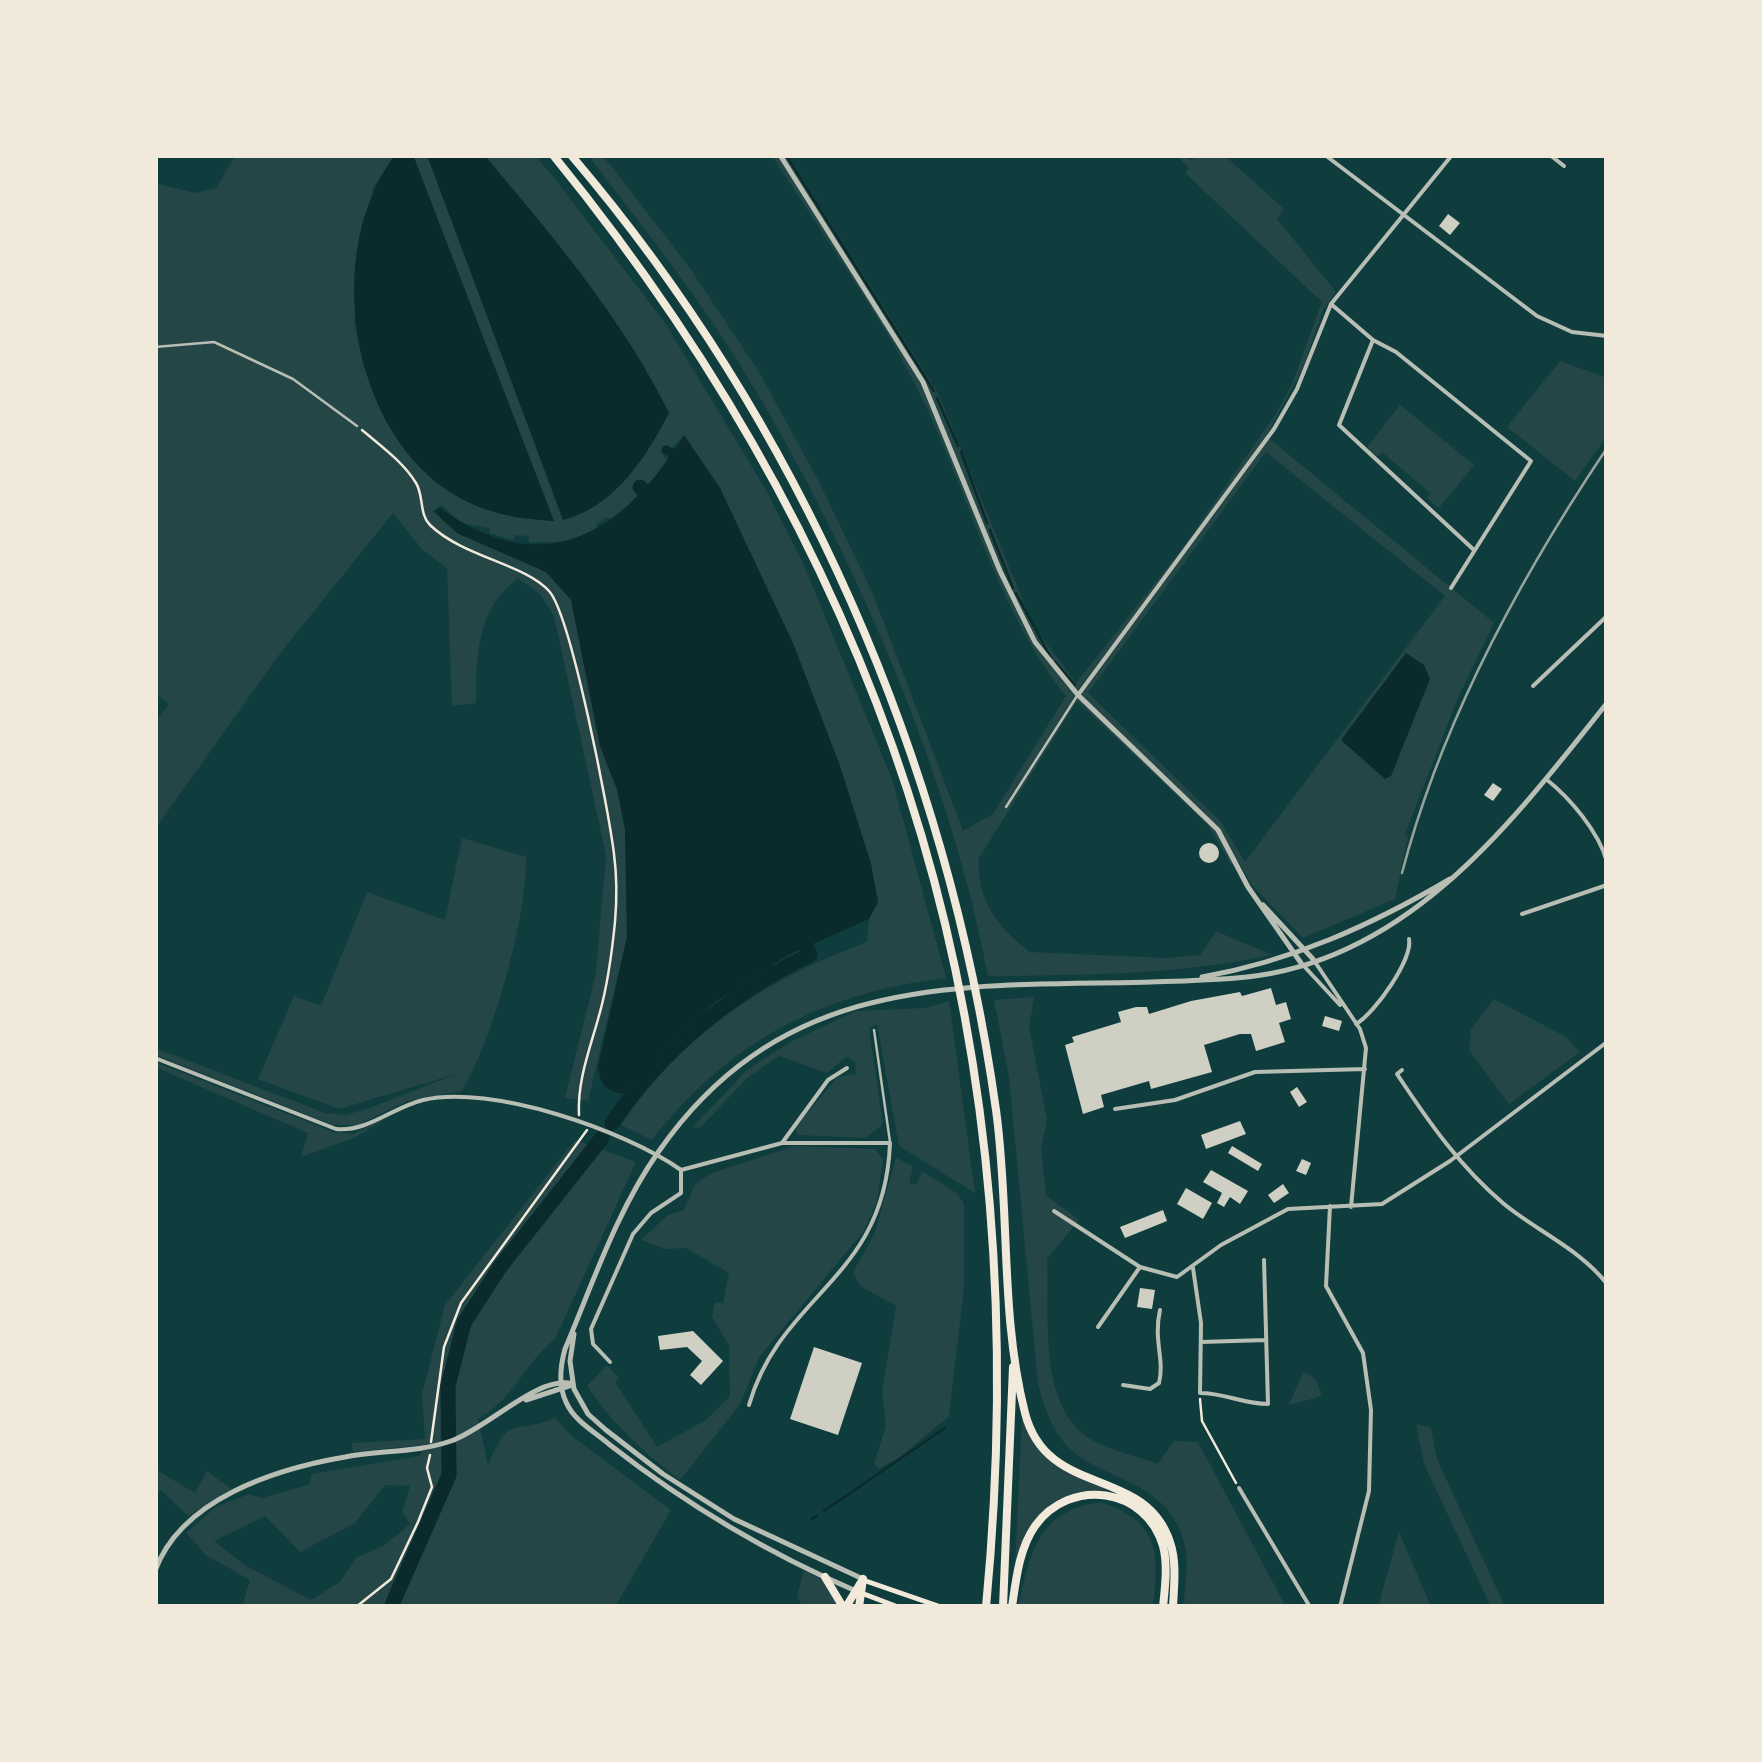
<!DOCTYPE html>
<html>
<head>
<meta charset="utf-8">
<style>
	body { margin:0 }
	#map { position:relative; width:1762px; height:1762px; overflow:hidden; background:#0f3d3e; font-family:"Source Sans 3",sans-serif }
	canvas { display:block }
	.frame { position:absolute; inset:0; border:158px solid #f1e9da; pointer-events:none }
</style>
</head>
<body>
<div id="map">
<canvas width="1762" height="1762"></canvas>
<div class="frame"></div>
</div>
<script>
const ctx = document.querySelector('canvas').getContext('2d');
ctx.lineJoin = 'round';
function fillPath(path, color) { ctx.fillStyle = color; ctx.fill(path, 'evenodd'); }
function strokePath(path, color, width, dash) { ctx.strokeStyle = color; ctx.lineWidth = width; ctx.lineCap = dash ? 'butt' : 'round'; ctx.setLineDash(dash || []); ctx.stroke(path); }
fillPath(new Path2D(`
	M236 155H395L373 188 354 321 363 364 385 415 512 517 553 521 413 155H427L564 520C617 505 643 458 669 413 622 318 552 235 484 155H534L552 175 665 323 766 490 803 563 892 779 946 978C822 993 729 1041 652 1140L621 1125C681 1035 766 979 867 942L869 919 878 902 871 864 839 763 720 488 684 436 663 456 667 460 649 486 644 482 635 493 639 497 611 521 607 517 596 524 598 529 566 542H529V536L515 535 514 540 489 533 490 528 460 523 442 505 436 508 457 533 546 572 571 599 600 746 617 789 625 829 627 937 588 1101 565 1098 596 973 606 855 554 616 540 594 518 578C477 609 476 655 476 703L452 706 447 568 422 549 393 513 281 652 155 829V722L169 704 155 694V183L195 193 216 188Z
	M588 155H601L613 168 689 267 759 372 819 482 873 594 963 831 993 814 1066 696C993 604 969 491 917 388 876 307 820 232 772 155H788L937 391 1033 625 1076 683 1181 550 1275 415 1292 384 1322 302 1185 173 1189 168 1176 155 1192 160 1197 155H1224L1284 209 1277 219 1336 292 1323 310 1303 368 1266 436 1494 623 1458 698 1405 834 1408 836 1395 899 1303 938 1251 884 1239 862 1231 865 1208 825 1077 701 979 858C977 902 997 925 1029 952L1167 958 1200 955 1216 931 1272 955C1177 975 1084 975 988 976 951 777 853 551 748 378 701 299 643 228 588 155ZM1266 452 1445 596 1245 862 1221 822 1088 693Z
	M1560 361 1607 378V436L1575 481 1507 427Z
	M1400 405 1474 465 1439 508 1427 499 1430 493 1382 452 1377 457 1367 447Z
	M462 838 526 857C527 917 493 1040 462 1091L407 1101 358 1125H333L155 1055V1048L325 1113 346 1115 367 1109 459 1073 339 1109 258 1079 294 996 321 1006 367 892 445 920Z
	M1034 997 1029 1027 1047 1120 1041 1149 1046 1195 1079 1220 1047 1259C1050 1312 1037 1400 1086 1436 1103 1449 1137 1456 1158 1464L1174 1441 1198 1442 1286 1607H1184C1184 1590 1188 1569 1186 1552 1174 1479 1106 1484 1068 1447 1051 1429 1044 1406 1038 1384L1009 1077 994 1000Z
	M1494 999 1566 1037 1580 1052 1509 1104 1469 1050 1471 1029Z
	M949 1001 975 1193 899 1146 877 1024 869 1028 883 1124 865 1138 798 1135 795 1127 838 1077 856 1074 855 1061 846 1057 827 1073 779 1056 747 1078 701 1127 692 1128 747 1070 790 1042 856 1011 925 1008Z
	M155 1062 334 1132 353 1134 392 1115 354 1138 301 1157 308 1133 155 1067Z
	M575 1140 636 1162 555 1339C521 1367 517 1396 478 1419L488 1465C511 1412 510 1436 555 1418L573 1437 671 1510 615 1607H242L250 1580 206 1555 186 1533 216 1507 249 1494 262 1498 310 1484 311 1474 420 1456 423 1445 353 1452 352 1443 425 1439 422 1394 445 1305ZM385 1485 410 1486 402 1512 410 1524 383 1546 356 1558 340 1582 311 1600 246 1566 214 1541 265 1516 300 1552 355 1523Z
	M795 1146 875 1149 883 1159 877 1202 864 1231 760 1356 740 1404 680 1480C643 1452 613 1424 587 1386L607 1365 619 1378 615 1382 657 1447 706 1420 730 1396 729 1345 712 1317 715 1302 723 1303 729 1273 686 1248 666 1249 641 1240 668 1215 684 1210 695 1184 712 1173Z
	M896 1158 913 1166 909 1185 917 1184 922 1171 958 1194 964 1204V1288L949 1416 900 1457 878 1469 874 1463 886 1426 882 1391 896 1306 860 1286 853 1272 874 1235Z
	M1303 1372 1315 1378 1322 1396 1289 1405Z
	M1022 1418C1043 1460 1065 1477 1110 1489L1066 1497 1040 1515 1015 1565Z
	M1416 1424 1431 1428 1437 1459 1505 1607H1491L1424 1464Z
	M155 1469 195 1493 207 1471 231 1489 188 1516 161 1490 155 1495Z
	M1101 1502C1159 1522 1160 1552 1153 1607H1018C1031 1552 1037 1511 1101 1502Z
	M1399 1532 1430 1604 1378 1607Z
	M804 1570C824 1579 833 1584 838 1607H802L797 1596Z`), '#244646');
fillPath(new Path2D(`
	M395 155H413L554 521C521 519 488 514 458 497 349 435 322 251 395 155Z
	M427 155H484C552 235 622 318 669 413 645 459 616 505 563 520Z
	M684 435 720 488 793 643 839 763 871 864 878 902 869 919 788 955 715 1002 666 1046 623 1094C605 1090 601 1086 598 1067L627 937 625 829 617 789 600 746 571 600 546 572 457 533 433 511 440 508C546 584 624 532 684 435Z
	M1406 653 1424 665 1430 679 1391 776 1385 779 1341 740Z`), '#0a2a2b');
strokePath(new Path2D(`
	M786 155 934 391
	M937 398 958 446
	M961 452 987 523
	M990 530 1013 588
	M1016 593 1051 658
	M1055 662 1075 685
	M824 1511 945 1428
	M812 1519 817 1516`), '#0a2a2b', 2.5);
strokePath(new Path2D(`
	M666 450 672 453
	M767 966 772 974
	M732 990 737 997
	M698 1017 702 1024
	M666 1046 671 1053
	M637 1077 642 1083`), '#0a2a2b', 9);
strokePath(new Path2D(`
	M640 487 644 491
	M612 1123C661 1051 731 992 810 955L806 946
	M391 1607 449 1475 448 1386 464 1323 500 1267 602 1138`), '#0a2a2b', 15);
fillPath(new Path2D(`
	M1448 214 1460 223 1450 235 1439 226Z
	M1493 783 1502 789 1493 801 1484 795Z
	M1199 853a10 10 0 1 1 20 0a10 10 0 1 1-20 0Z
	M1271 988 1276 1005 1286 1002 1291 1019 1279 1023 1285 1042 1256 1051 1251 1034H1240L1204 1045 1212 1072 1151 1089 1149 1081 1101 1095 1104 1107 1083 1114 1065 1045 1074 1042 1072 1037 1121 1022 1118 1012 1136 1007H1147L1149 1014 1191 1001 1240 992 1242 996Z
	M1325 1016 1342 1021 1339 1031 1322 1026Z
	M1297 1087 1307 1102 1299 1107 1290 1092Z
	M1240 1121 1246 1134 1206 1149 1201 1135Z
	M1232 1146 1262 1164 1258 1171 1228 1153Z
	M1302 1159 1311 1163 1306 1175 1296 1171Z
	M1211 1170 1248 1191 1240 1204 1230 1197 1224 1207 1217 1203 1222 1193 1203 1182Z
	M1283 1184 1289 1193 1274 1203 1268 1195Z
	M1186 1188 1212 1203 1203 1219 1177 1204Z
	M1163 1210 1167 1221 1125 1238 1120 1227Z
	M1140 1288 1155 1290 1152 1309 1137 1307Z
	M693 1331 723 1361 701 1385 690 1375 702 1361 687 1347 660 1350 658 1336Z
	M814 1347 862 1363 838 1435 790 1419Z`), '#cfcfc3');
strokePath(new Path2D(`
	M362 430C381 446 403 462 416 483 424 496 419 514 430 525 463 557 525 564 549 591 571 615 609 812 614 854 617 877 617 899 615 922 612 952 608 983 600 1012 591 1046 577 1080 579 1115
	M1200 1399 1202 1421 1236 1483
	M431 1442 444 1347 461 1303 587 1130
	M356 1607 391 1579 418 1522 432 1487 427 1468 430 1455`), '#f1e9da', 2.5);
strokePath(new Path2D(`
	M155 347 214 342 293 379 357 426
	M1006 807 1077 696
	M874 1030 890 1142`), '#b8beb3', 2.5);
strokePath(new Path2D(`
	M1325 155 1537 316 1572 332 1607 336
	M1550 155 1564 166
	M1331 304 1373 340
	M1451 588 1531 461 1396 352 1373 340 1339 425 1474 550
	M1533 686 1607 616
	M1078 695 1274 429 1297 389 1331 304 1452 155
	M1546 779C1570 798 1599 832 1607 862
	M1522 914 1607 885
	M1315 962 1360 1029 1366 1048 1351 1207
	M1302 964 1340 1005
	M1356 1024C1375 1013 1413 959 1409 939
	M155 1058 336 1129C368 1132 391 1108 423 1100 491 1084 624 1130 681 1170L782 1143H890C885 1280 781 1293 749 1405
	M1402 1070 1397 1074C1428 1121 1460 1167 1504 1204 1537 1231 1581 1250 1607 1284
	M1115 1109 1175 1100 1255 1072 1365 1069
	M782 1143 828 1080 847 1068
	M1330 1206 1326 1286 1363 1353 1371 1410 1369 1491 1340 1607
	M1054 1211 1140 1267
	M1193 1268 1201 1323 1200 1393C1225 1393 1243 1404 1268 1404L1264 1260
	M1098 1327 1140 1267 1177 1277 1221 1245 1288 1209 1382 1204 1450 1161 1607 1042
	M1201 1342 1266 1340
	M610 1362 593 1344 591 1329 633 1234 651 1213 681 1193V1170
	M1123 1385 1150 1389 1159 1383C1165 1359 1153 1341 1160 1310
	M1239 1488 1310 1607`), '#b8beb3', 4);
strokePath(new Path2D(`
	M780 155 923 382 1000 571 1035 642 1078 695 1218 830 1248 887 1301 963
	M1263 905 1313 959
	M1202 977C1292 961 1372 925 1450 879
	M574 1334 570 1361 574 1389 588 1414 606 1430 663 1474 734 1519 863 1579
	M526 1400 572 1385
	M155 1571C181 1499 275 1469 345 1457 380 1450 416 1453 451 1441 488 1428 539 1374 573 1384
	M856 1591C767 1553 687 1505 610 1445 595 1432 574 1421 566 1402 558 1385 560 1367 565 1349 593 1283 617 1210 659 1151 807 939 1025 998 1247 977 1409 960 1513 821 1607 703`), '#b8beb3', 5);
strokePath(new Path2D(`
	M863 1580 941 1607
	M864 1594 898 1607`), '#f1e9da', 5);
strokePath(new Path2D(`
	M553 155C905 587 1039 1053 986 1607
	M571 155C801 425 947 760 996 1110 1010 1210 1000 1316 1025 1413 1047 1499 1145 1465 1170 1542 1177 1562 1174 1586 1173 1607
	M825 1577 843 1607
	M846 1607 863 1579
	M859 1607 863 1579
	M1003 1607 1013 1367
	M1012 1607C1016 1580 1019 1549 1035 1526 1070 1477 1146 1487 1163 1546 1168 1565 1165 1587 1163 1607`), '#f1e9da', 8);
strokePath(new Path2D(`
	M1402 873C1441 723 1521 576 1607 448`), '#97a49c', 2.5);
</script>
</body>
</html>
